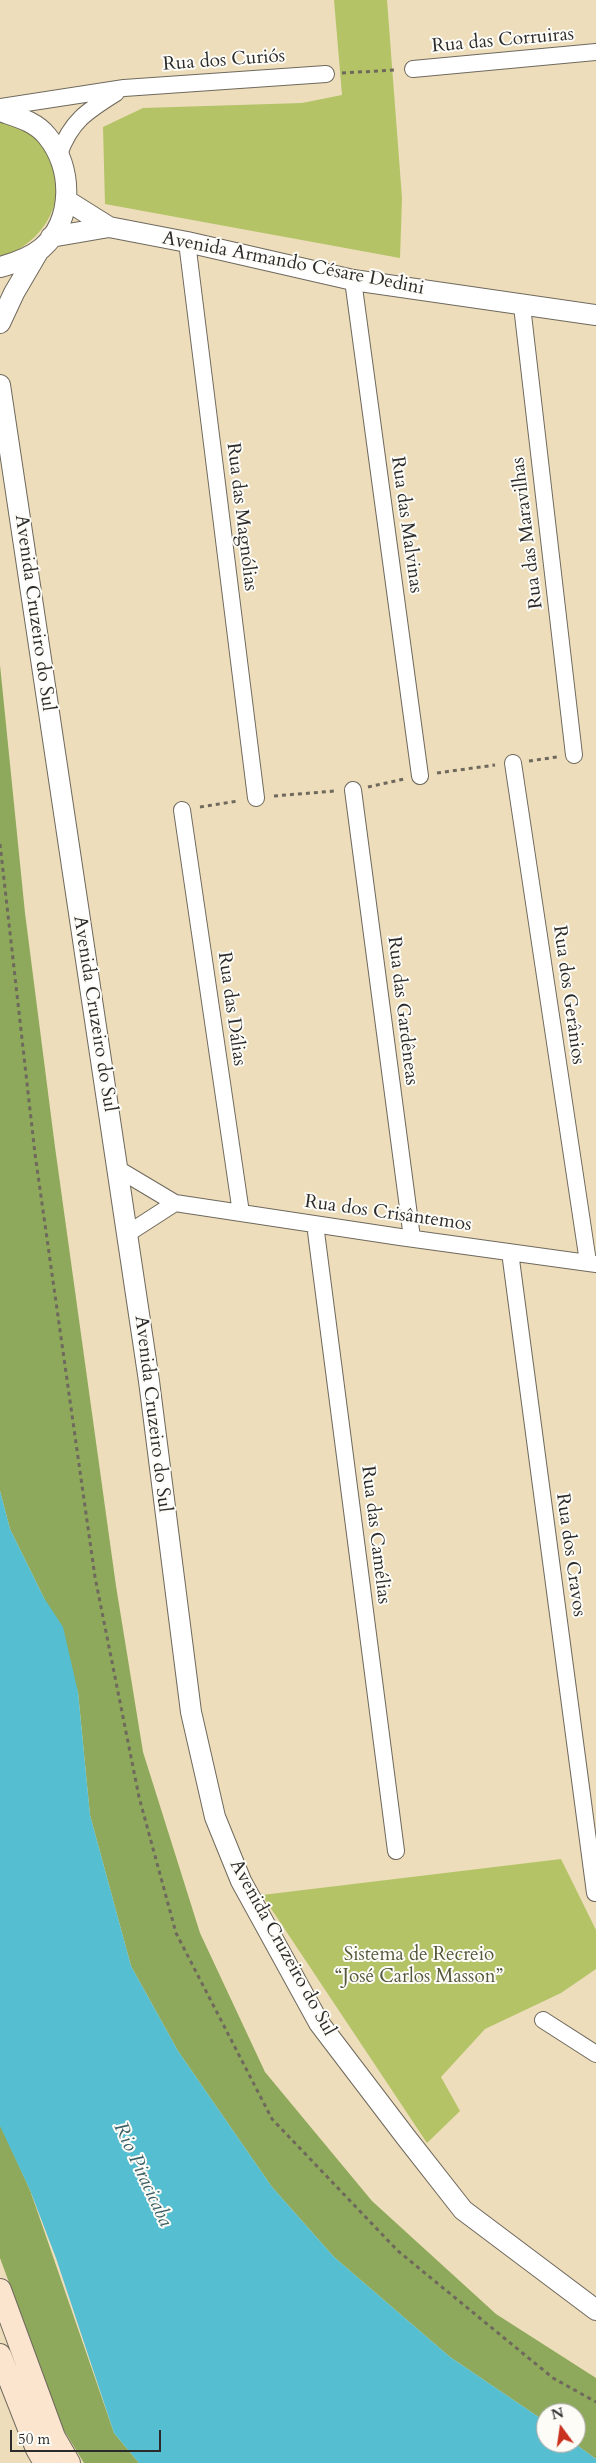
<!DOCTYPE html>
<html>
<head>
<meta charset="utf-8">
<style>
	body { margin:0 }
	#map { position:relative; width:596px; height:2463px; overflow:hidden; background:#edddbb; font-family:Cardo,serif }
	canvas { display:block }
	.north { position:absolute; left:536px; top:2403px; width:50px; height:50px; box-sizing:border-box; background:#fdfcf7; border:1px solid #a9a8a5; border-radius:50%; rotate:346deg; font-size:14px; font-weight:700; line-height:20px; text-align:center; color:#2b2b2b }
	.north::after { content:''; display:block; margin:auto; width:18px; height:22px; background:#c8321e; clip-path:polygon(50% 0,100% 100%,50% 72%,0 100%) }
	.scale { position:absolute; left:10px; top:2430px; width:151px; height:22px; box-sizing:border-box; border:2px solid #2b2b2b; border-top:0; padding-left:6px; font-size:15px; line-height:18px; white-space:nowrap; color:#2b2b2b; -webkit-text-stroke:4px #fdfcf7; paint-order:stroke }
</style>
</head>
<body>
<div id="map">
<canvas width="596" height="2463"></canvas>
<div class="north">N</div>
<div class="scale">50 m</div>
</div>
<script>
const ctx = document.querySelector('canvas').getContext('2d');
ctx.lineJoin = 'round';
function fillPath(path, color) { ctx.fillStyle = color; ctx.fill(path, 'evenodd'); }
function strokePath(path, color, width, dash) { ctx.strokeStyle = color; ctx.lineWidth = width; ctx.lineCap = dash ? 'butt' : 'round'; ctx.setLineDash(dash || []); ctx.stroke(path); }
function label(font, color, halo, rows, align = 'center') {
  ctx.font = font + ' Cardo,serif'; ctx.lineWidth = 4; ctx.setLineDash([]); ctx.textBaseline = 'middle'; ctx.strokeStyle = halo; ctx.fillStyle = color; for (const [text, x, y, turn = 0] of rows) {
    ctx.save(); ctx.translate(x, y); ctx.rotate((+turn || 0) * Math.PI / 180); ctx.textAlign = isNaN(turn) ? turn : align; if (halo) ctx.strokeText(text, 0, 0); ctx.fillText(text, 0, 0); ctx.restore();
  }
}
fillPath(new Path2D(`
	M334 0H387L402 198 400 258 105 204 103 127 143 108 302 103 342 95Z
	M0 120C15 125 28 130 39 143 77 184 50 243 0 257Z
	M561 1859 596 1930V1969L561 1993 485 2029 441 2077 460 2111 427 2143 262 1895Z`), '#b3c366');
fillPath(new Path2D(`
	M0 665 25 913 55 1147 116 1586 143 1752 200 1933 265 2072 372 2201 496 2314 596 2378V2459L574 2443H576V2413H546V2422L450 2357 334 2257 272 2187 178 2051 131 1966 90 1815 78 1692 44 1598 10 1529 0 1491Z
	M0 2124 30 2190 114 2433 139 2463H84L62 2427 0 2258Z`), '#8ea95b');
fillPath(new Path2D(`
	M0 1491 10 1529 44 1598 63 1627 78 1692 90 1815 131 1966 178 2051 272 2187 334 2257 450 2357 546 2422V2443H574L596 2459V2463H139L114 2433 56 2258 30 2190 0 2126Z`), '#55bed1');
const minor = new Path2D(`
	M413 69 596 52
	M0 107 124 88 326 74
	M59 154C71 121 87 111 116 93
	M187 242 256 798
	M353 280 420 776
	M522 306 574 755
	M513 763 588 1262
	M353 790 412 1238
	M182 810 241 1213
	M118 1169 175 1203 400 1237 596 1264
	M315 1224 396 1851
	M127 1234 175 1203
	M510 1252 595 1893
	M543 2020 596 2054`);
const tertiary = new Path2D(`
	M0 111C17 117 35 121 47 136 73 167 74 220 42 248 30 258 15 263 0 267
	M66 200 109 227
	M51 237 109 227 187 242 353 280 596 315
	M0 323 14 293 38 252
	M0 385 149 1381 191 1712 215 1817 241 1881 319 2023 405 2136 463 2210 596 2310`);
const secondary = new Path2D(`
	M0 2290 54 2437 69 2463
	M0 2355 37 2449 45 2463`);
strokePath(minor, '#6f695d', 18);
strokePath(tertiary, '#6f695d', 22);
strokePath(secondary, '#6f695d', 24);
strokePath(new Path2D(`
	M342 73 395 70
	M529 761 557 757
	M437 773 495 765
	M368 787 404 779
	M274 796 335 791
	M200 807 238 801
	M0 844 35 1154 95 1577 139 1797 176 1933 272 2119 398 2251 553 2378 596 2402`), '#6f695d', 3, [4, 4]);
strokePath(minor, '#fff', 16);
strokePath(tertiary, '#fff', 20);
strokePath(secondary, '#fbe5cf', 22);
label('19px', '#2b2b2b', '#fdfcf7', [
	["Rua das Corruiras",503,41,-5],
	["Rua dos Curiós",224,61,-4],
	["Avenida Armando Césare Dedini",293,264,11],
	["Rua das Magnólias",241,517,83],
	["Rua das Malvinas",406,525,82],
	["Rua das Maravilhas",528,533,-97],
	["Avenida Cruzeiro do Sul",34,613,82],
	["Rua dos Gerânios",568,995,82],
	["Rua das Dálias",231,1009,82],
	["Rua das Gardêneas",402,1011,83],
	["Avenida Cruzeiro do Sul",94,1014,81],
	["Rua dos Crisântemos",388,1214,8],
	["Avenida Cruzeiro do Sul",152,1414,83],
	["Rua das Camélias",375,1535,83],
	["Rua dos Cravos",570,1555,82],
	["Avenida Cruzeiro do Sul",282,1948,61]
]);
label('19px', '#54593d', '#fdfcf7', [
	["Sistema de Recreio",419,1956],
	["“José Carlos Masson”",419,1978]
]);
label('italic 20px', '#3a5e65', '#fdfcf7', [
	["Rio Piracicaba",142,2175,65]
]);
</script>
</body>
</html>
